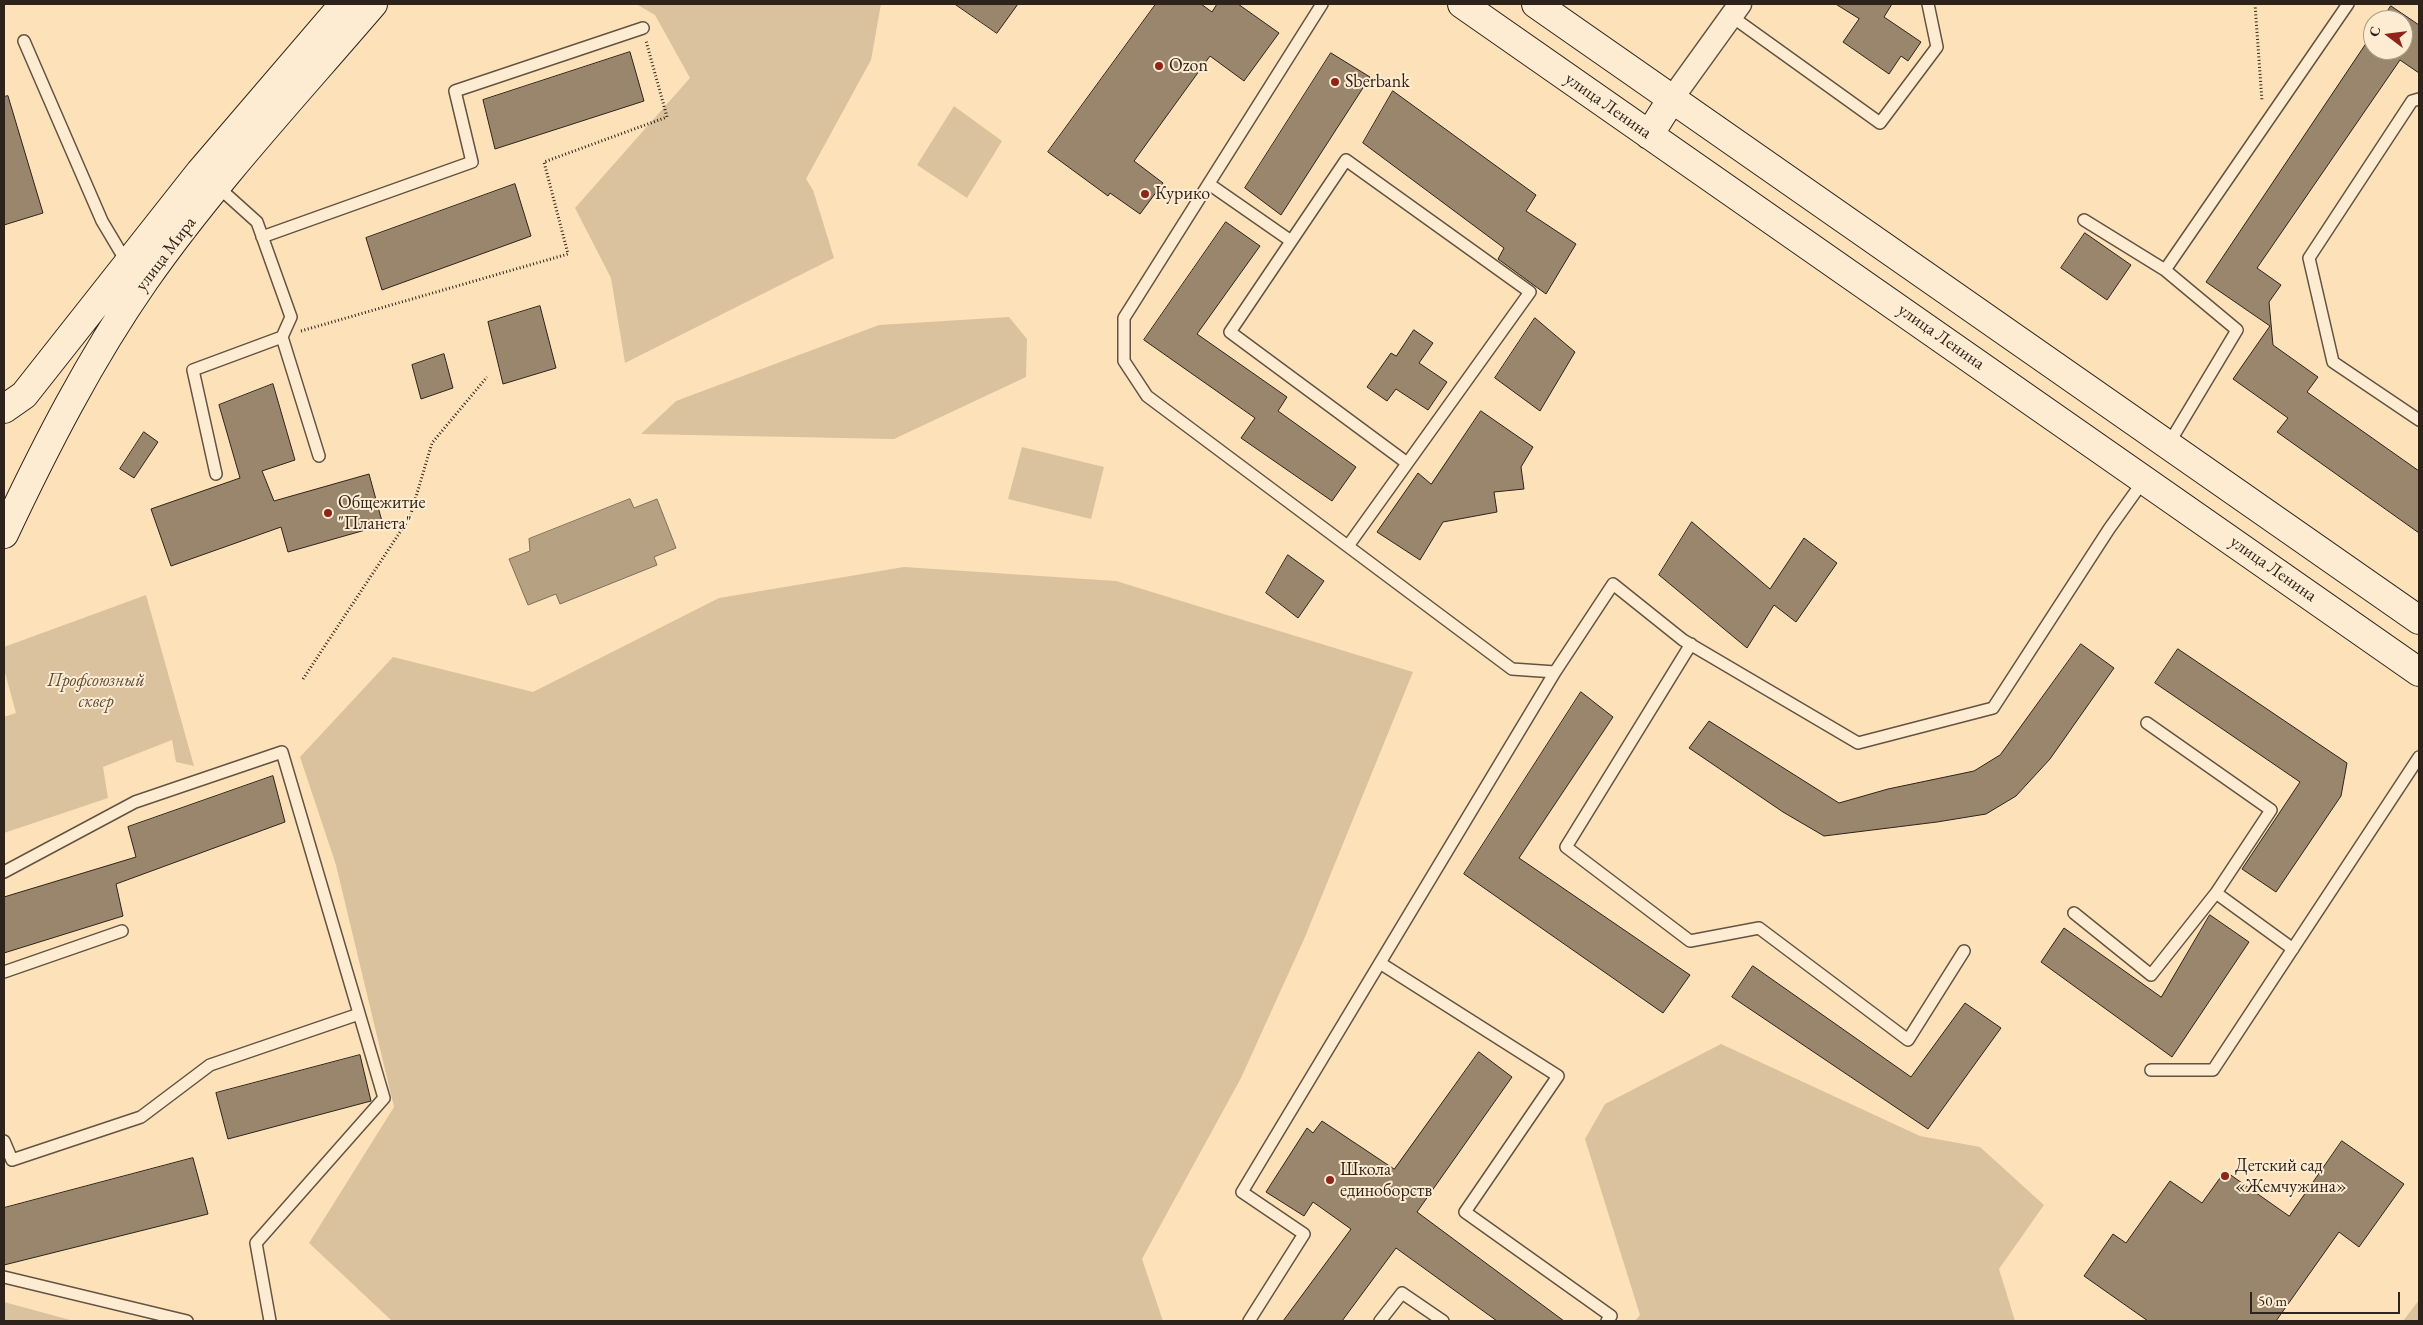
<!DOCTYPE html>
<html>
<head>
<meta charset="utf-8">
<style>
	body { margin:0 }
	#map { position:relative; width:2423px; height:1325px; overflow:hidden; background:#fde2b9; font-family:"EB Garamond",serif }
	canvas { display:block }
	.frame { position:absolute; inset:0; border:5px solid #2e231b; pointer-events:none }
	.north { position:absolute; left:2363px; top:10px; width:50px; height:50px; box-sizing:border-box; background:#feecd2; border:1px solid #ab9c89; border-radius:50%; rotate:285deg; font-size:14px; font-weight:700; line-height:20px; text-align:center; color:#2e231b }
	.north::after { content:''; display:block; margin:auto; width:18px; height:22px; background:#8f2418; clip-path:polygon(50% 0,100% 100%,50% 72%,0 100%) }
	.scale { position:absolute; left:2250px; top:1292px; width:150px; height:22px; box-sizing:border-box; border:2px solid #2e231b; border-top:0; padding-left:6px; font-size:15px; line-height:18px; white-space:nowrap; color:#2e231b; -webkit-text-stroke:4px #feecd2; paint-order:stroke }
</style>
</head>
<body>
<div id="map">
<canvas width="2423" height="1325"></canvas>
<div class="frame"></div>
<div class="north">С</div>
<div class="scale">50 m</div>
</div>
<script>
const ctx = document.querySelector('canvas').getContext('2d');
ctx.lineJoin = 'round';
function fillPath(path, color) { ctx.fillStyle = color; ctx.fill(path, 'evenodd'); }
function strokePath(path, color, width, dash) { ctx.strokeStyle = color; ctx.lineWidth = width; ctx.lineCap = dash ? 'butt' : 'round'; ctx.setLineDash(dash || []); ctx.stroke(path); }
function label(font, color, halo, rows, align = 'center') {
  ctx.font = font + ' "EB Garamond",serif'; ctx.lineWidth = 4; ctx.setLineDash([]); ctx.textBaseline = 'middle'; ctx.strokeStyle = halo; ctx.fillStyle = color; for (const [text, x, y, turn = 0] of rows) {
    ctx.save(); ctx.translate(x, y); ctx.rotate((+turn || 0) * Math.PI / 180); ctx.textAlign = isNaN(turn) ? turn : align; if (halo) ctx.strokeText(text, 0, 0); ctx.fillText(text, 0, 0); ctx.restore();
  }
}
fillPath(new Path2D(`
	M636 4H881L871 60 806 179 813 190 834 258 625 363 611 278 575 208 690 78 655 15Z
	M954 106 1002 141 967 198 917 165Z
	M1009 317 1027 339 1026 377 894 439 641 434 676 401 879 325Z
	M1022 447 1104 467 1091 519 1008 499Z
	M904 567 1116 581 1413 672 1305 937 1241 1078 1142 1259 1163 1321H392L309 1243 394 1107 336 865 300 757 393 657 533 692 719 598Z
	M146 595 194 766 176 762 172 740 103 767 108 798 4 833V717L16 713 4 669V647Z
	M1721 1044 1920 1136 1980 1147 2044 1205 1999 1269 2015 1321H1635L1640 1315 1585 1139 1605 1104Z
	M2419 1300V1321H2403Z
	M4 1302 74 1321H4Z`), '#dac29e');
const water = new Path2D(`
	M630 499 634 508 657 499 676 548 654 557 657 565 560 604 556 594 528 605 509 559 530 551 529 539Z`);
fillPath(water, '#b7a183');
strokePath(water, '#806f59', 1);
const building = new Path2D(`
	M955 4H1018L997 33Z
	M1156 4H1201L1212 12 1217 4H1238L1279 33 1244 81 1210 56 1134 161 1163 183 1140 214 1110 193 1108 196 1048 152Z
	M1836 4H1892L1884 17 1921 42 1908 61 1901 56 1889 74 1843 42 1859 19Z
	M2391 6 2419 25V73L2400 60 2257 268 2281 285 2269 302 2273 345 2318 377 2307 392 2419 471V533L2277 432 2288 418 2233 379 2270 326 2206 282 2373 33V50H2403V20H2382Z
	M630 52 644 101 495 149 483 100Z
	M1331 53 1370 77 1281 215 1245 188Z
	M1393 91 1536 195 1526 211 1576 244 1546 294 1498 259 1504 248 1363 143Z
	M8 96 43 213 4 225V97Z
	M515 184 531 236 382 290 366 238Z
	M1226 222 1260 246 1197 334 1287 397 1278 411 1356 467 1332 501 1241 438 1255 418 1144 340Z
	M2085 233 2131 265 2107 300 2061 268Z
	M540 306 556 368 503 384 488 322Z
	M1535 318 1575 352 1540 411 1495 378Z
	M1414 330 1433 343 1419 363 1447 382 1428 410 1396 389 1387 401 1367 387 1391 353 1396 356Z
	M444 354 453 388 421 399 412 365Z
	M273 384 295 460 262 471 274 501 369 474 383 525 288 552 281 527 171 566 151 509 240 478 219 405Z
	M1481 411 1533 447 1521 467 1524 489 1494 492 1497 512 1443 522 1420 560 1377 532 1418 473 1431 484Z
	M144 432 158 442 134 478 120 469Z
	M1692 522 1770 589 1804 538 1837 563 1796 622 1774 605 1747 648 1659 575Z
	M1288 555 1324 581 1298 618 1266 593Z
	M2081 644 2114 668 2050 759 2016 796 1986 814 1937 822 1824 836 1783 812 1689 748 1709 721 1839 803 1888 789 1974 771 2000 755Z
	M2178 649 2347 763 2341 796 2276 892 2242 869 2300 782 2155 683Z
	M1581 692 1613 717 1519 858 1690 975 1663 1013 1464 874Z
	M273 776 285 822 116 884 123 916 4 953V897L136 857 128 827Z
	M2210 915 2249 942 2172 1057 2041 962 2064 928 2161 997Z
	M1753 966 1911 1077 1965 1003 2001 1028 1928 1129 1732 997Z
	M1479 1052 1512 1077 1417 1212 1564 1321H1497L1396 1248 1342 1321H1283L1351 1229 1313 1202 1304 1216 1266 1192 1307 1128 1313 1133 1322 1121 1394 1169Z
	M360 1055 371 1101 228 1139 216 1093Z
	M2342 1141 2404 1184 2359 1247 2339 1232 2276 1321H2148L2084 1276 2113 1234 2126 1243 2170 1181 2202 1203 2225 1171 2289 1216Z
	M193 1158 208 1214 4 1265V1208Z`);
fillPath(building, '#9a866d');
strokePath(building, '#2e231b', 1);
const lane = new Path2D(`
	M1322 4 1124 318V361L1147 396 1512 669 1555 672 1613 584 1683 640 1858 743 1993 708 2109 529 2144 480
	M1731 16 1880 123 1937 47 1928 4
	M24 41 102 221 127 263
	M2419 99 2412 101 2309 258 2333 362 2419 420
	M1209 184 1291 241
	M217 186 257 222 291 317 282 337 319 456
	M2084 220 2165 270
	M262 237 472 162 455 91 643 28
	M2168 445 2237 330 2165 270 2348 4
	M216 474 193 370 282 337
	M1348 546 1530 292 1346 160 1230 332 1407 463
	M1691 644 1566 847 1690 941 1759 928 1908 1040 1964 951
	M2147 723 2271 810 2216 893
	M4 872 135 802 282 752 384 1098 256 1243 270 1321
	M2074 913 2151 975 2216 893 2293 949
	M1380 963 1558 1076 1465 1212 1611 1316 1607 1321
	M4 972 122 931
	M2151 1070H2213L2419 757
	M4 1141 12 1160 141 1117 210 1065 359 1014
	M4 1277 187 1321
	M1249 1321 1304 1234 1242 1192 1555 672
	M1380 1321 1402 1293 1443 1321`);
const street = new Path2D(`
	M1673 97 1740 4`);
const secondary = new Path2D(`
	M1462 4 2419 672
	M1536 4 2419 620
	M1649 135 1673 97
	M4 409 24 395 200 172 344 4
	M4 534C45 447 90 359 145 280 213 183 296 94 373 4`);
strokePath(lane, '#625342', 14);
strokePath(street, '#625342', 25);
strokePath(secondary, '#2e231b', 30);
strokePath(new Path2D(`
	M2255 4 2262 101
	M301 331 568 254 544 162 667 117 646 41
	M303 679 410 517 432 443 487 377`), '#2e231b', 3, [1, 2.5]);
strokePath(lane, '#feecd2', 11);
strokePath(street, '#feecd2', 22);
strokePath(secondary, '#feecd2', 28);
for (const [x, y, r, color] of [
	[1159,66,5,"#8f2418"],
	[1335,82,5,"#8f2418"],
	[1145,194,5,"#8f2418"],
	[328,513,5,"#8f2418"],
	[2225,1176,5,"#8f2418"],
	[1330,1180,5,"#8f2418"]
]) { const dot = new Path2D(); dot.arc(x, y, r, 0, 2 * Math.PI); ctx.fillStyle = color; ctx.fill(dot); strokePath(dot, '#feecd2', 2); }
label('18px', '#2e231b', '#feecd2', [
	["Ozon",1169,66],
	["Sberbank",1345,82],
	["Курико",1155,194],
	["Общежитие",338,503],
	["\"Планета\"",338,524],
	["Детский сад",2235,1166],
	["«Жемчужина»",2235,1187],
	["Школа",1340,1170],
	["единоборств",1340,1191]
], 'left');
label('18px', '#2e231b', '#feecd2', [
	["улица Ленина",1608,106,35],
	["улица Мира",166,254,-53],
	["улица Ленина",1941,337,35],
	["улица Ленина",2273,569,35]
]);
label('italic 18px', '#594b3c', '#feecd2', [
	["Профсоюзный",96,681],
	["сквер",96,702]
]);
</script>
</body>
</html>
